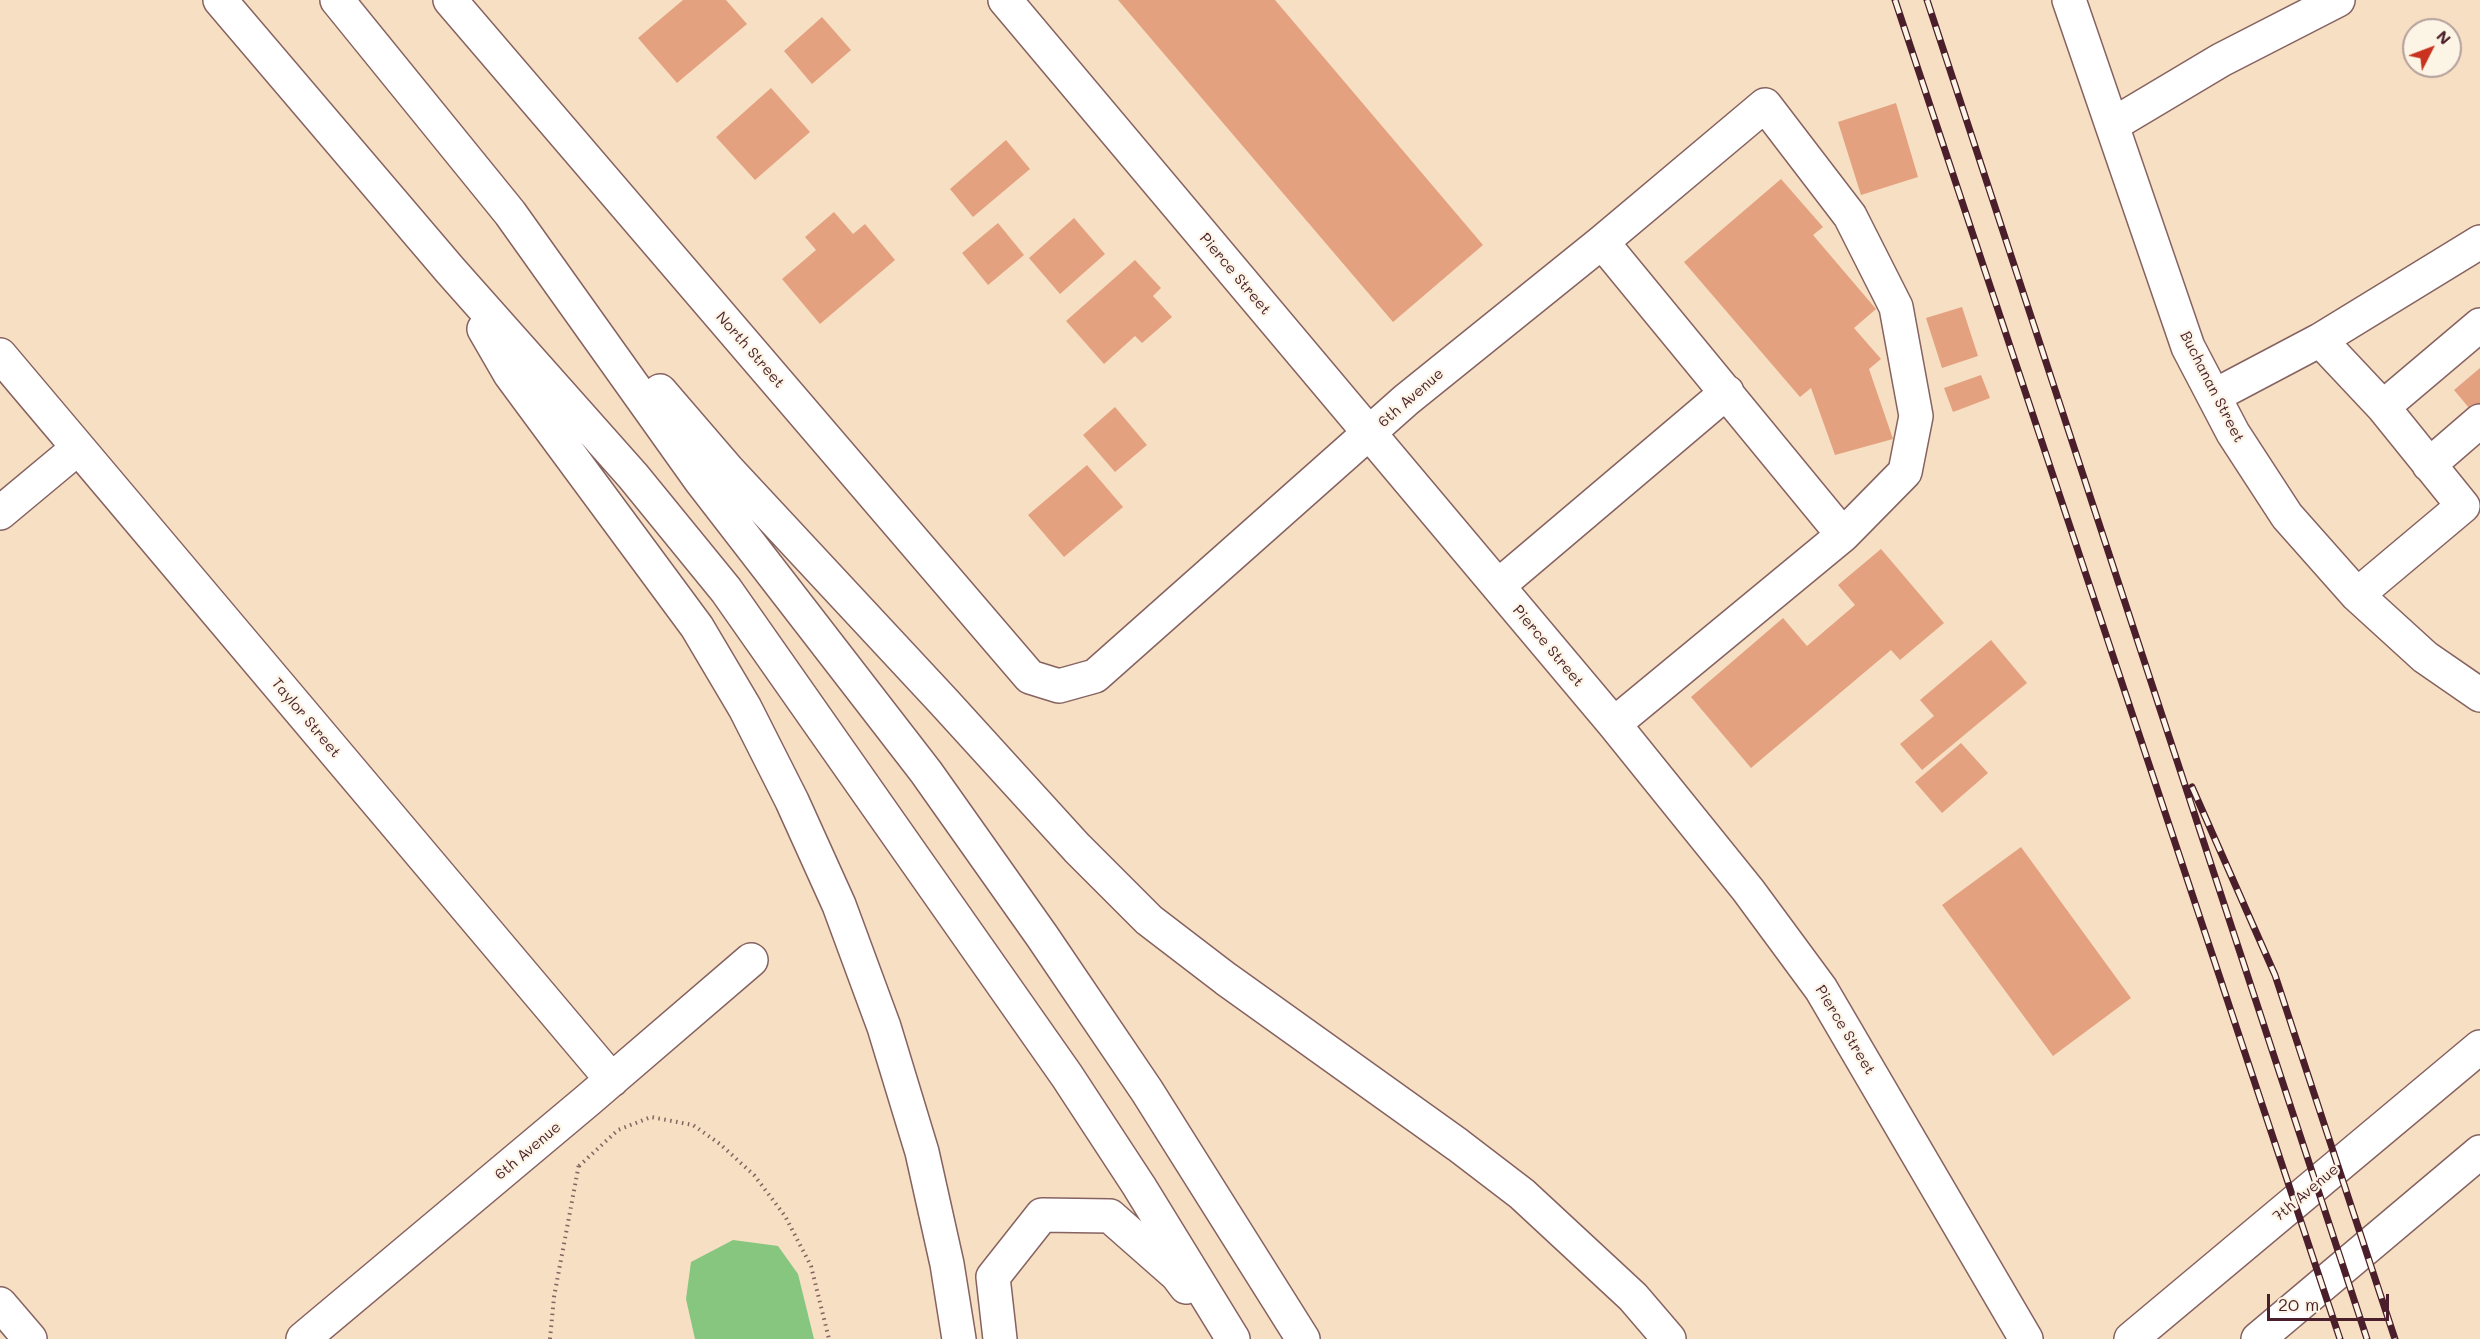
<!DOCTYPE html>
<html>
<head>
<meta charset="utf-8">
<style>
	body { margin:0 }
	#map { position:relative; width:2480px; height:1339px; overflow:hidden; background:#f6dfc3; font-family:Mali,sans-serif }
	canvas { display:block }
	.north { position:absolute; left:2402px; top:18px; width:60px; height:60px; box-sizing:border-box; background:#fcf5e5; border:2px solid #b59f9b; border-radius:50%; rotate:48deg; font-size:16px; font-weight:700; line-height:24px; text-align:center; color:#4a1f2b }
	.north::after { content:''; display:block; margin:auto; width:21px; height:27px; background:#c8321e; clip-path:polygon(50% 0,100% 100%,50% 72%,0 100%) }
	.scale { position:absolute; left:2267px; top:1294px; width:122px; height:27px; box-sizing:border-box; border:3px solid #4a1f2b; border-top:0; padding-left:8px; font-size:18px; line-height:21px; white-space:nowrap; color:#4a1f2b; -webkit-text-stroke:4px #fcf5e5; paint-order:stroke }
</style>
</head>
<body>
<div id="map">
<canvas width="2480" height="1339"></canvas>
<div class="north">N</div>
<div class="scale">20 m</div>
</div>
<script>
const ctx = document.querySelector('canvas').getContext('2d');
ctx.lineJoin = 'round';
function fillPath(path, color) { ctx.fillStyle = color; ctx.fill(path, 'evenodd'); }
function strokePath(path, color, width, dash) { ctx.strokeStyle = color; ctx.lineWidth = width; ctx.lineCap = dash ? 'butt' : 'round'; ctx.setLineDash(dash || []); ctx.stroke(path); }
function label(font, color, halo, rows, align = 'center') {
  ctx.font = font + ' Mali,sans-serif'; ctx.lineWidth = 4.5; ctx.setLineDash([]); ctx.textBaseline = 'middle'; ctx.strokeStyle = halo; ctx.fillStyle = color; for (const [text, x, y, turn = 0] of rows) {
    ctx.save(); ctx.translate(x, y); ctx.rotate((+turn || 0) * Math.PI / 180); ctx.textAlign = isNaN(turn) ? turn : align; if (halo) ctx.strokeText(text, 0, 0); ctx.fillText(text, 0, 0); ctx.restore();
  }
}
fillPath(new Path2D(`
	M733 1240 778 1246 798 1274 814 1339H695L686 1299 691 1262Z`), '#86c67e');
fillPath(new Path2D(`
	M683 0H726L747 24 677 83 638 38Z
	M1118 0H1275L1483 245 1393 322Z
	M822 17 851 50 812 84 784 51Z
	M771 88 810 132 755 180 716 137Z
	M1896 103 1918 177 1861 195 1838 122Z
	M1006 140 1030 169 973 217 950 189Z
	M1781 179 1823 227 1813 235 1876 309 1854 328 1881 359 1869 369 1893 439 1835 455 1811 388 1800 397 1684 262Z
	M834 212 853 234 865 224 895 260 820 324 782 279 816 250 805 237Z
	M1074 218 1105 254 1060 294 1029 258Z
	M998 223 1024 255 988 285 962 253Z
	M1135 260 1161 288 1153 296 1172 317 1142 343 1135 336 1104 364 1066 321Z
	M1962 307 1978 356 1942 368 1926 318Z
	M2480 368V421L2454 390Z
	M1981 375 1990 398 1953 412 1944 388Z
	M1115 407 1147 445 1115 472 1083 435Z
	M1087 465 1123 507 1064 557 1028 515Z
	M1881 549 1944 623 1900 660 1891 650 1751 768 1691 697 1783 618 1807 646 1855 605 1838 585Z
	M1991 640 2027 683 1922 770 1900 744 1934 716 1920 700Z
	M1961 743 1988 773 1942 813 1915 782Z
	M2021 847 2131 998 2053 1056 1942 905Z`), '#e4a17f');
const minor = new Path2D(`
	M450 0 1030 677 1059 686 1095 676 1406 400 1602 242 1765 105 1850 216 1896 307 1916 416 1905 472 1843 535
	M1005 0 1614 724 1748 890 1821 989 2026 1339
	M2069 0 2188 347 2233 433 2287 516 2357 595 2425 657 2480 695
	M2112 125 2221 60 2338 0
	M1602 242 1843 535 1614 724
	M2320 340 2480 242
	M0 355 612 1080
	M2214 396 2320 340 2383 407 2463 506 2357 595
	M2383 407 2480 325
	M2429 465 2480 421
	M0 513 78 448
	M1498 586 1727 392
	M0 1304 30 1339
	M303 1339 588 1100 751 960
	M2131 1339 2480 1047
	M2258 1339 2480 1152`);
const highway = new Path2D(`
	M220 0 450 270 633 476 726 590 1067 1076 1139 1186 1233 1339
	M337 0 510 213 701 481 926 772 1042 936 1147 1091 1303 1339
	M484 329 510 374 697 627 745 708 792 801 839 905 884 1027 922 1152 947 1264 959 1339
	M660 391 728 470 944 702 1077 848 1149 920 1226 979 1458 1145 1522 1194 1633 1297 1669 1339
	M1000 1339 993 1277 1042 1215 1110 1216 1177 1275 1186 1287`);
strokePath(minor, '#866260', 36);
strokePath(highway, '#866260', 36);
strokePath(new Path2D(`
	M579 1166 618 1130 651 1117 693 1125 720 1144 754 1175 785 1216 811 1266 829 1339
	M550 1339 554 1297 579 1164`), '#866260', 4, [1.5, 4.5]);
strokePath(minor, '#fff', 33);
strokePath(highway, '#fff', 33);
const rail = new Path2D(`
	M1895 0 2340 1339
	M1927 0 2367 1339
	M2192 787 2275 975 2395 1339`);
strokePath(rail, '#4a1f2b', 7);
strokePath(rail, '#fcf5e5', 4.5, [14]);
label('15px', '#4a1f2b', '#fcf5e5', [
	["Pierce Street",1235,274,50],
	["North Street",750,350,49],
	["Buchanan Street",2212,387,63],
	["6th Avenue",1411,398,-41],
	["Pierce Street",1548,646,50],
	["Taylor Street",306,718,50],
	["Pierce Street",1845,1030,59],
	["6th Avenue",528,1151,-40],
	["7th Avenue",2306,1193,-40]
]);
</script>
</body>
</html>
